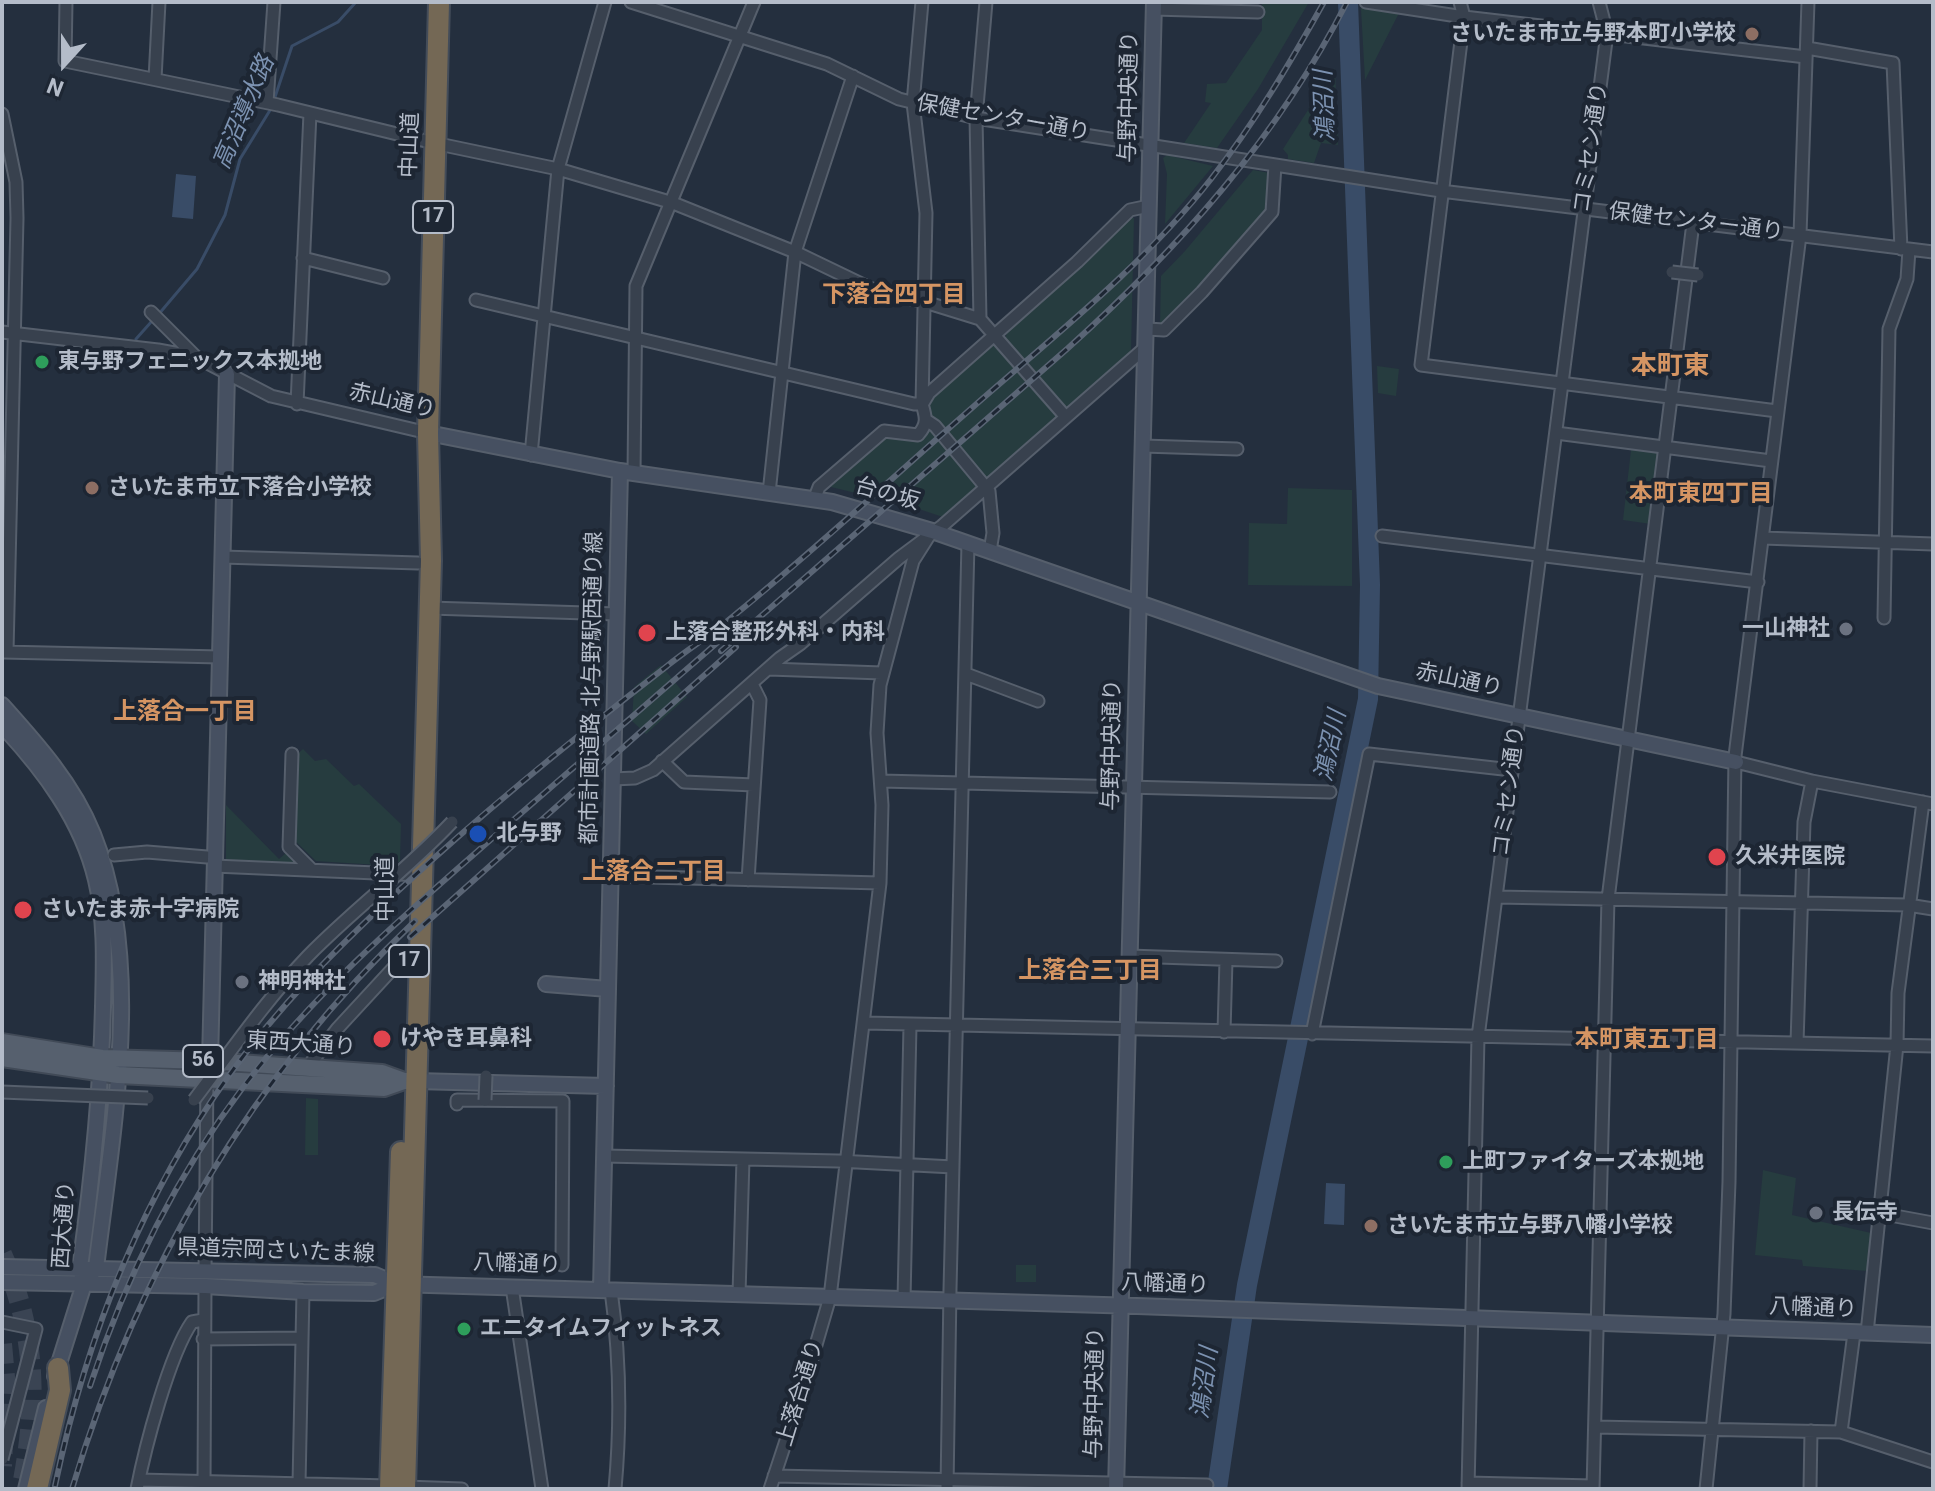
<!DOCTYPE html>
<html>
<head>
<meta charset="utf-8">
<style>
	body { margin:0 }
	#map { position:relative; width:1935px; height:1491px; overflow:hidden; background:#242f3e; font-family:Roboto,sans-serif }
	canvas { display:block }
	.frame { position:absolute; inset:0; border:4px solid #b4bcc9; pointer-events:none }
	.north { position:absolute; left:24px; top:24px; width:80px; height:80px; -webkit-text-stroke:6px #1d2633; paint-order:stroke; rotate:201deg; font-size:22px; font-weight:700; line-height:32px; text-align:center; color:#b4bcc9 }
	.north::after { content:''; display:block; margin:auto; width:28px; height:36px; background:#b4bcc9; clip-path:polygon(50% 0,100% 100%,50% 72%,0 100%) }
</style>
</head>
<body>
<div id="map">
<canvas width="1935" height="1491"></canvas>
<div class="frame"></div>
<div class="north">N</div>
</div>
<script>
const ctx = document.querySelector('canvas').getContext('2d');
ctx.lineJoin = 'round';
function fillPath(path, color) { ctx.fillStyle = color; ctx.fill(path, 'evenodd'); }
function strokePath(path, color, width, dash) { ctx.strokeStyle = color; ctx.lineWidth = width; ctx.lineCap = dash ? 'butt' : 'round'; ctx.setLineDash(dash || []); ctx.stroke(path); }
function label(font, color, halo, rows, align = 'center') {
  ctx.font = font + ' Roboto,"Noto Sans JP",sans-serif'; ctx.lineWidth = 8; ctx.setLineDash([]); ctx.textBaseline = 'middle'; ctx.strokeStyle = halo; ctx.fillStyle = color; for (const [text, x, y, turn = 0] of rows) {
    ctx.save(); ctx.translate(x, y); ctx.rotate((+turn || 0) * Math.PI / 180); ctx.textAlign = isNaN(turn) ? turn : align; if (halo) ctx.strokeText(text, 0, 0); ctx.fillText(text, 0, 0); ctx.restore();
  }
}
fillPath(new Path2D(`
	M1262 2H1309L1258 89 1217 148 1184 143 1211 103 1205 102 1207 84 1226 83 1262 30Z
	M1362 5 1400 11 1365 80 1361 9Z
	M1335 68 1338 145 1321 143 1314 163 1288 159V155L1283 149Z
	M1167 155 1213 166 1165 224 1167 174 1163 158Z
	M1253 170 1270 173V210L1165 325 1160 326 1161 276 1185 251Z
	M1131 217 1134 218 1131 352 943 517 913 507 827 486 882 438 892 434 921 439 929 401 989 348 1005 340 1007 332Z
	M1377 366 1399 369 1396 396 1378 393Z
	M1635 446 1660 452 1651 524 1623 520 1631 450Z
	M1288 488 1352 490V586L1248 585 1249 523 1287 524Z
	M661 665 687 697 646 734 632 721 634 687Z
	M303 749 315 761 326 759 354 786 359 784 401 824 400 861 394 866 316 861 294 840 295 756Z
	M226 805 279 859 287 852 299 864 226 861Z
	M306 1098 318 1099V1155H305Z
	M1763 1170 1796 1178 1792 1215 1871 1233 1867 1271 1803 1266 1802 1260 1755 1255Z
	M1016 1265H1036V1282H1016Z
	M952 1484 1102 1488 952 1489Z`), '#263c3f');
fillPath(new Path2D(`
	M176 174 196 176 193 219 172 217Z
	M1326 1183 1345 1184 1344 1225 1324 1224Z`), '#394c67');
strokePath(new Path2D(`
	M274 100 292 46 338 22 356 2
	M158 315 197 269 225 215 240 159 272 107
	M136 339 152 321`), '#394c67', 3);
strokePath(new Path2D(`
	M1217 1489 1247 1285 1368 699 1370 585 1348 2`), '#394c67', 20);
strokePath(new Path2D(`
	M2 1254C35 1327 38 1401 23 1480
	M2 1344 6 1388 2 1466`), '#3a4453', 20, [20, 10]);
const street = new Path2D(`
	M66 2 65 61 278 105 434 143 558 169 673 203 795 252 876 291 925 302 980 319 1065 416
	M631 2 827 64 899 99 976 118 1441 191 1933 252
	M1366 2 1464 17 1806 57
	M1460 2 1464 17 1421 365 1777 411
	M1154 9 1258 12
	M1807 48 1893 63 1901 249
	M155 79 159 2
	M267 102 274 2
	M2 114 16 182 17 218 7 652
	M303 258 383 278
	M476 300 914 404H922
	M151 312 196 357
	M980 319 976 118 986 2
	M1147 329 1164 330 1202 292 1272 212 1275 165
	M2 332 158 350 196 357 271 396 428 433
	M923 403 929 393 1077 262 1130 210 1149 206
	M297 404 310 113
	M926 420 935 426 989 491 993 533 990 551
	M1556 433 1771 461
	M1143 446 1237 449
	M531 455 558 169 605 2
	M634 473 636 286 754 2
	M769 493 795 252 853 76
	M814 500 819 487 884 431 918 435C928 424 926 417 922 404L926 213 913 103 922 2
	M1382 536 1758 582
	M1763 538 1933 544
	M222 557 418 563
	M430 608 617 614
	M1884 618 1889 329 1907 279 1909 250
	M3 652 220 657
	M769 669 882 673
	M966 674 1038 701
	M292 754 289 847 312 870
	M662 761 684 782 754 785
	M1736 762 1812 781 1933 804
	M613 779 635 778 653 770 780 658 800 644 899 558 942 526 1146 347
	M881 781 1330 792
	M114 855 147 852 207 857
	M214 866 422 875
	M611 876 880 883
	M748 880 760 700 752 684
	M1497 897 1908 905 1933 909
	M1129 956 1276 961
	M865 1023 1933 1046
	M1224 1032 1226 960
	M1312 1034 1369 754 1512 770
	M1797 1043 1804 822 1812 781
	M307 1068 337 1029 409 951
	M457 1104V1100L563 1101 562 1265
	M604 1156 838 1161 953 1167
	M1879 1213 1933 1223
	M205 1271 207 1078
	M512 1287 542 1489
	M611 1290C620 1356 621 1423 615 1489
	M739 1294 743 1159
	M904 1299 910 1026
	M1867 1333 1897 1045 1898 993 1923 802
	M203 1339 301 1338
	M1595 1427 1841 1432 1933 1462
	M1841 1432 1854 1333
	M774 1476 1207 1485
	M139 1480 390 1486
	M1468 1483 1593 1486
	M299 1484 303 1292
	M204 1485 205 1286
	M405 1487 462 1489
	M137 1489C145 1448 169 1355 192 1322L203 1320
	M770 1489 804 1386 830 1297 880 883 882 805 877 733 880 685 913 561 932 531
	M947 1489 950 1289 968 543
	M1468 1489 1478 1037 1607 33 1599 2
	M1593 1489 1608 899 1693 223
	M1706 1489 1724 1314 1729 1182 1735 756 1800 235 1808 2
	M1810 1489 1811 1431`);
const secondary = new Path2D(`
	M428 433 620 471 832 502 932 531 1378 686 1736 762
	M2 705C37 744 73 784 93 834 145 963 112 1133 96 1268L84 1284 55 1376
	M2 725C43 769 82 820 96 880 106 922 104 964 103 1007 101 1094 92 1181 80 1267L82 1276
	M546 984 608 989
	M210 1061 227 374
	M416 1081 606 1086
	M2 1267 375 1275 396 1284 1137 1306 1933 1335
	M2 1282 205 1286 303 1292 374 1293 396 1284
	M601 1290 620 471
	M26 1489 46 1408
	M1116 1489 1154 2`);
const primary = new Path2D(`
	M2 1042 102 1058 210 1061 382 1073 404 1081H416
	M2 1058 118 1075 384 1088 404 1081`);
const highway = new Path2D(`
	M37 1489 60 1390 58 1368
	M390 1489 401 1152
	M405 1489 431 561 428 433 439 2`);
strokePath(street, '#565f6c', 15);
strokePath(secondary, '#565f6c', 18);
strokePath(primary, '#414a57', 20);
strokePath(highway, '#434c59', 24);
strokePath(street, '#38414e', 11);
strokePath(secondary, '#465061', 14);
strokePath(primary, '#56606e', 16);
strokePath(highway, '#746855', 20);
const rail = new Path2D(`
	M721 651 1067 349C1179 248 1278 137 1347 2
	M410 937 736 647
	M90 1386C125 1279 176 1176 244 1086 314 993 401 918 488 842 567 773 647 704 726 635
	M55 1486C86 1337 141 1198 230 1074 279 1006 338 947 399 890 484 811 575 737 667 666 688 649 711 635 731 618 814 551 893 477 973 407 1055 335 1143 266 1211 179 1255 122 1289 65 1324 2
	M72 1489C137 1271 250 1078 415 921`);
strokePath(rail, '#5a6575', 6);
strokePath(rail, '#1d2633', 3, [9]);
const streetBridge = new Path2D(`
	M1672 272 1698 275
	M2 1092 148 1098
	M194 1100C231 1051 266 1000 308 956 354 909 407 870 452 822
	M485 1100 486 1076
	M2 1322 36 1329 2 1459`);
strokePath(streetBridge, '#565f6c', 15, []);
strokePath(streetBridge, '#38414e', 11);
for (const [x, y, r, color] of [
	[1752,34,8,"#8d6e63"],
	[42,362,8,"#2e9e5b"],
	[92,488,8,"#8d6e63"],
	[1846,629,8,"#6b7280"],
	[647,633,10,"#e0444e"],
	[478,834,10,"#1a4fb4"],
	[1717,857,10,"#e0444e"],
	[23,910,10,"#e0444e"],
	[242,982,8,"#6b7280"],
	[382,1039,10,"#e0444e"],
	[1446,1162,8,"#2e9e5b"],
	[1816,1213,8,"#6b7280"],
	[1371,1226,8,"#8d6e63"],
	[464,1329,8,"#2e9e5b"]
]) { const dot = new Path2D(); dot.arc(x, y, r, 0, 2 * Math.PI); ctx.fillStyle = color; ctx.fill(dot); strokePath(dot, '#1d2633', 3); }
for (const [x, y, w] of [
	[433,217,40],
	[409,961,40],
	[203,1061,40]
]) { const box = new Path2D(); box.roundRect(x - w / 2, y - 16, w, 32, 6); ctx.fillStyle = '#1d2633'; ctx.fill(box); strokePath(box, '#b4bcc9', 2); }
label('bold 20px', '#b4bcc9', null, [
	["17",433,217],
	["17",409,961],
	["56",203,1061]
]);
label('bold 22px', '#b4bcc9', '#1d2633', [
	["さいたま市立与野本町小学校",1736,34,"right"],
	["東与野フェニックス本拠地",58,362],
	["さいたま市立下落合小学校",108,488],
	["一山神社",1830,629,"right"],
	["上落合整形外科・内科",665,633],
	["北与野",496,834],
	["久米井医院",1735,857],
	["さいたま赤十字病院",41,910],
	["神明神社",258,982],
	["けやき耳鼻科",400,1039],
	["上町ファイターズ本拠地",1462,1162],
	["長伝寺",1832,1213],
	["さいたま市立与野八幡小学校",1387,1226],
	["エニタイムフィットネス",480,1329]
], 'left');
label('22px', '#b4bcc9', '#1d2633', [
	["与野中央通り",1130,97,-89],
	["保健センター通り",1003,119,10],
	["中山道",411,145,-88],
	["コミセン通り",1592,148,-82],
	["保健センター通り",1696,223,7],
	["赤山通り",392,402,13],
	["台の坂",887,495,16],
	["赤山通り",1459,681,12],
	["都市計画道路 北与野駅西通り線",593,688,-89],
	["与野中央通り",1113,745,-89],
	["コミセン通り",1510,791,-83],
	["中山道",386,889,-90],
	["東西大通り",301,1045,4],
	["西大通り",65,1225,-86],
	["県道宗岡さいたま線",276,1252,2],
	["八幡通り",517,1265,2],
	["八幡通り",1165,1285,2],
	["八幡通り",1813,1309,2],
	["上落合通り",801,1393,-73],
	["与野中央通り",1096,1393,-89]
]);
label('italic 24px', '#7c92b1', '#1d2633', [
	["鴻沼川",1326,106,-92],
	["高沼導水路",245,113,-67],
	["鴻沼川",1332,746,-78],
	["鴻沼川",1206,1383,-82]
]);
label('bold 24px', '#d59563', '#1d2633', [
	["下落合四丁目",894,296],
	["本町東四丁目",1701,495],
	["上落合一丁目",185,713],
	["上落合二丁目",654,873],
	["上落合三丁目",1090,972],
	["本町東五丁目",1647,1041]
]);
label('bold 26px', '#d59563', '#1d2633', [
	["本町東",1670,367]
]);
</script>
</body>
</html>
